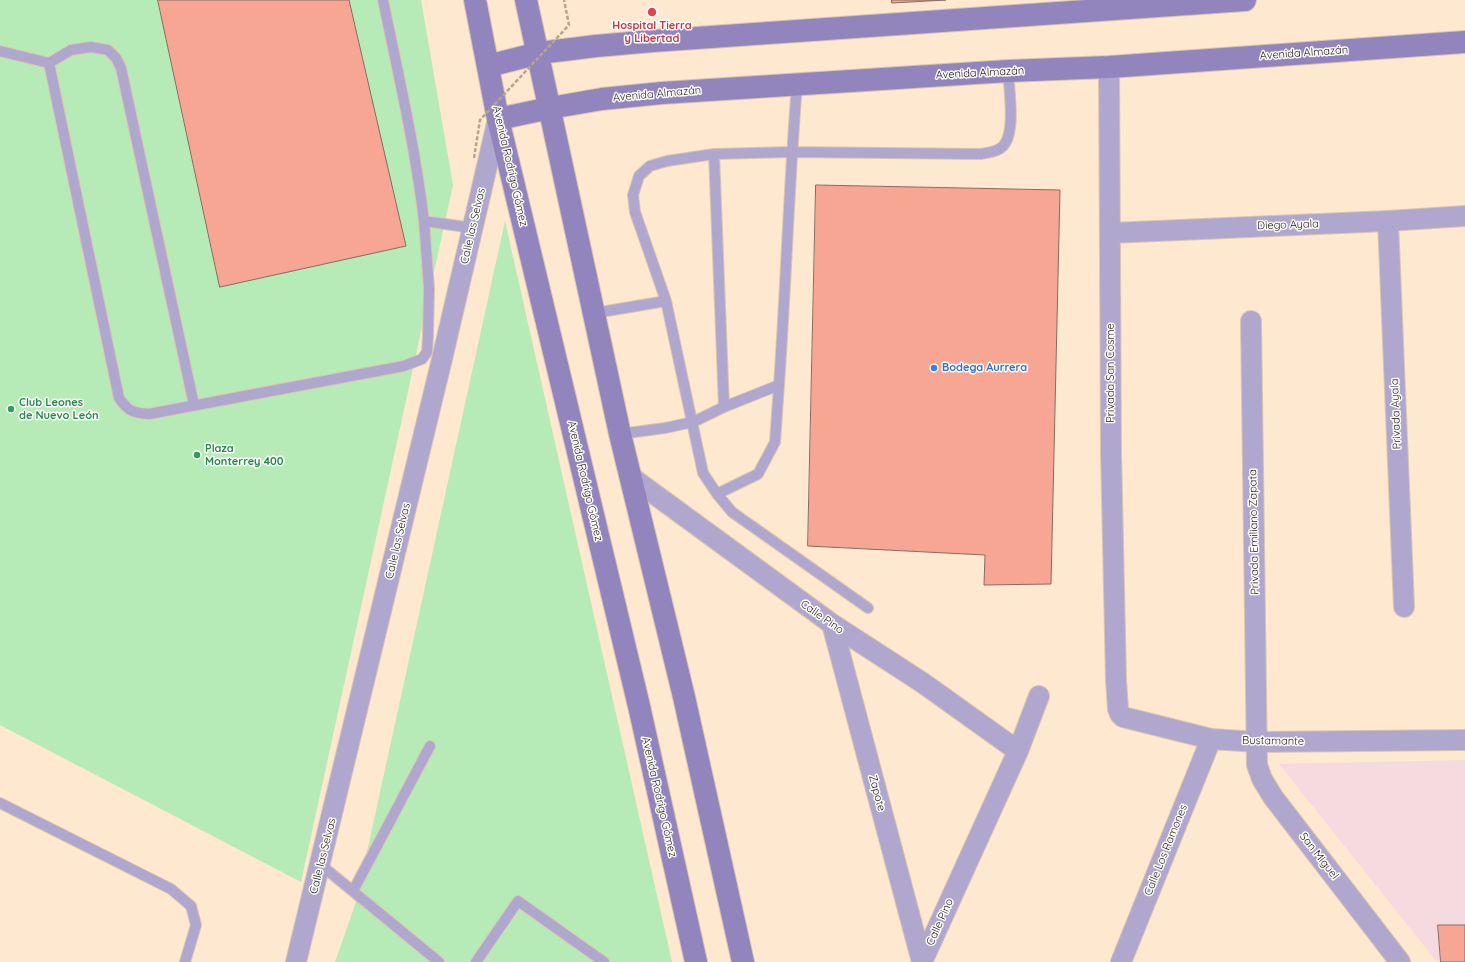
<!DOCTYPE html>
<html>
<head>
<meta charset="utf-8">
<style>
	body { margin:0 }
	canvas { display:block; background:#fee8cf }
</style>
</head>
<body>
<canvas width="1465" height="962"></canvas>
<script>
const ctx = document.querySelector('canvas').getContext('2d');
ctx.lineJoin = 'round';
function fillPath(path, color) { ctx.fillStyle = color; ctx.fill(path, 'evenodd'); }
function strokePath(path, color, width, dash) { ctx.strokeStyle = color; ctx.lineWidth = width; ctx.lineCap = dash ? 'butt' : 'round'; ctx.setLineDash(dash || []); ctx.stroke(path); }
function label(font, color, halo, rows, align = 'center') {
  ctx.font = font + ' Quicksand,sans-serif'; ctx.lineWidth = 3; ctx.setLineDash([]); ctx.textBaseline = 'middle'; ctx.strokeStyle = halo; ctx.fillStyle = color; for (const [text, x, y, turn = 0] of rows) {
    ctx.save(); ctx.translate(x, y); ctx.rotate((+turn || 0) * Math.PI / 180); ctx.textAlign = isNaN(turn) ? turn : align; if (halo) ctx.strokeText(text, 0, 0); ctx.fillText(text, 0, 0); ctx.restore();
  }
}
fillPath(new Path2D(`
	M1465 760V962H1437L1279 764Z`), '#f5dadf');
fillPath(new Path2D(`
	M0 0H421L453 185 301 882 0 725Z
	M505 221 672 962H335L356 902Z`), '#b6ebb7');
const building = new Path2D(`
	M158 0H349L406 246 220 287Z
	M892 0H946L892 3Z
	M816 185 1060 190 1051 584 984 585 985 555 808 546Z
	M1438 925H1465V962H1441Z`);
fillPath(building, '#f6a692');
strokePath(building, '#896a63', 1);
const lane = new Path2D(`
	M383 0C398 73 415 146 424 221L473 228
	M0 51 49 63 71 50 91 47 108 50 116 58 121 68 194 405
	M49 63 119 398C128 411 133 413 149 414L404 366 422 359 427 352 428 336 429 288 424 221
	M595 313 666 301
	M724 407 779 385C786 285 789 184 797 84
	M620 434 665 428 693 422 724 407 714 154
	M717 494 758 474 775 442 779 385
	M868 608 732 512 717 494 703 473 666 301 635 212 633 195 639 176 650 166 667 161 714 154 791 152 980 154C987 153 998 152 1003 146 1016 133 1009 89 1008 71
	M0 803 171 889 191 906 196 925 185 962
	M321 865 439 962
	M353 891 430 746
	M476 962 518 901 604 962`);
const street = new Path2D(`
	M1109 67 1111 451 1116 680 1118 709 1120 714 1123 717 1211 739 1257 742 1465 740
	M1388 221 1404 607
	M1111 233 1388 221 1465 216
	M1251 321 1257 765 1262 779 1273 797 1400 962
	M631 477 832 624 923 683 1018 751
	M832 624 922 962
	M296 962 442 359 498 119
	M922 962 1018 751 1039 696
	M1121 962 1211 739`);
const secondary = new Path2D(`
	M475 0 498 119 639 706 696 962
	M526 0 620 434 684 697 743 962
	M488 66 539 53 596 46 653 41 1245 0
	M498 119 550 108 602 99 662 93 1008 71 1109 67 1465 42`);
strokePath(lane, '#dac6b0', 12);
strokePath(street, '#dac6b0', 22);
strokePath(secondary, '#dac6b0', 24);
strokePath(lane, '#afa7ce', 10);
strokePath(street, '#afa7ce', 20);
strokePath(secondary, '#9285be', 22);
strokePath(new Path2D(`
	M474 158 480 120 569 25 564 0`), '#b6a490', 2.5, [4, 2]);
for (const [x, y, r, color] of [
	[652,12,5,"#e0444e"],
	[934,368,4,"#3f7fe0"],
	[11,409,4,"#2e9e5b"],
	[197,455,4,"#2e9e5b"]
]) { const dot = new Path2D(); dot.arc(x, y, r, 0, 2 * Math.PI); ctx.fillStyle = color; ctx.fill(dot); strokePath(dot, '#fff', 1.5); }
label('bold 11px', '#be3a42', '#fff', [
	["Hospital Tierra",652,26],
	["y Libertad",652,39]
]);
label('11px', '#1c150c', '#fff', [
	["Avenida Almazán",1304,53,-4],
	["Avenida Almazán",980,73,-3],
	["Avenida Almazán",657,94,-5],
	["Avenida Rodrigo Gómez",510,166,77],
	["Diego Ayala",1288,225,-2],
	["Calle las Selvas",473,226,-77],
	["Privada San Cosme",1111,373,-90],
	["Privada Ayala",1396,414,-92],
	["Avenida Rodrigo Gómez",585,481,77],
	["Privada Emiliano Zapata",1254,532,-91],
	["Calle las Selvas",398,541,-77],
	["Calle Pino",822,617,35],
	["Bustamante",1273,741,1],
	["Zapote",877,793,75],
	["Avenida Rodrigo Gómez",659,797,77],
	["Calle Los Ramones",1166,850,-68],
	["Calle las Selvas",323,856,-76],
	["San Miguel",1319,856,52],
	["Calle Pino",940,922,-66]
]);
label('bold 11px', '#366cbe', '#fff', [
	["Bodega Aurrera",942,368]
], 'left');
label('bold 11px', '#27864d', '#fff', [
	["Club Leones",19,403],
	["de Nuevo León",19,416],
	["Plaza",205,449],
	["Monterrey 400",205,462]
], 'left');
</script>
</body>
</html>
